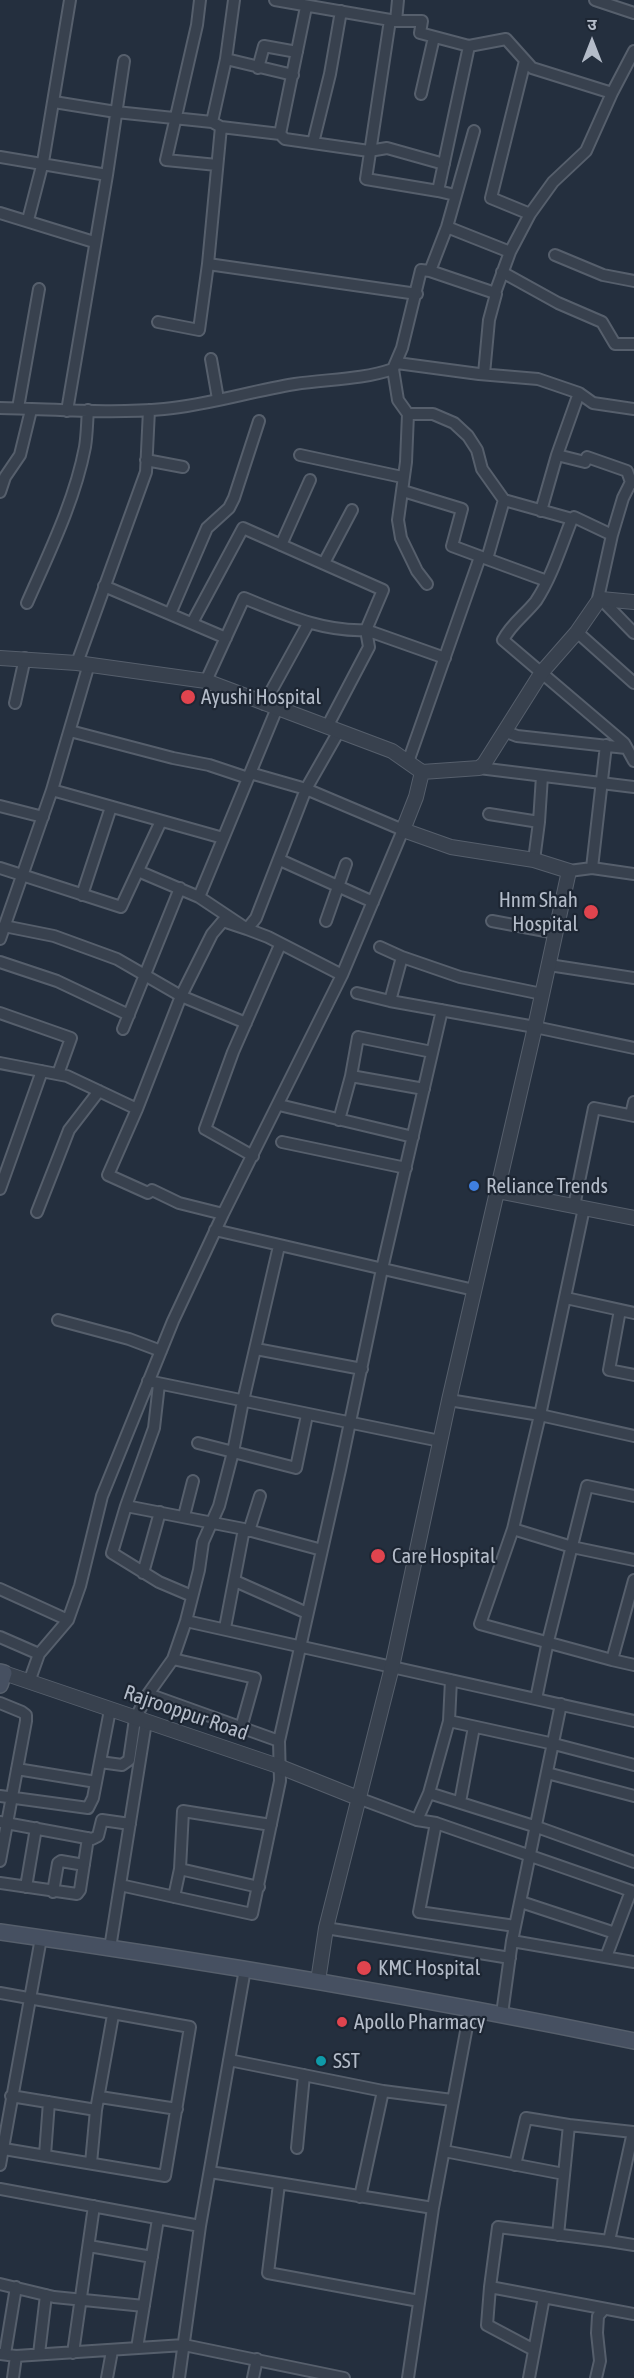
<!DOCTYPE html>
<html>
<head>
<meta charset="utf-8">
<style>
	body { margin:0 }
	#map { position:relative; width:634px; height:2378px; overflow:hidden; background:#242f3e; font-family:"Asap Condensed","Noto Sans Devanagari",sans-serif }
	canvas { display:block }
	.north { position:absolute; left:562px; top:12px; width:60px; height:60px; -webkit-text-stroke:4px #1d2633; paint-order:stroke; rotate:0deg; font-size:16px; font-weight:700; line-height:24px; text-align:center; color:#b4bcc9 }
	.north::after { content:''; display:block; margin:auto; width:21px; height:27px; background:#b4bcc9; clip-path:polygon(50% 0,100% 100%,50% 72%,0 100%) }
</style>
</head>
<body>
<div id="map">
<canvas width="634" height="2378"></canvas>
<div class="north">उ</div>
</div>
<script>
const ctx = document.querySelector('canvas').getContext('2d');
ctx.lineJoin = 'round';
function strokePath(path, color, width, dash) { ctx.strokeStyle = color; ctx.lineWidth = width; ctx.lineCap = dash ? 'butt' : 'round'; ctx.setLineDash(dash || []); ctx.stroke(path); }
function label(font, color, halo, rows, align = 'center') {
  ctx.font = font + ' "Asap Condensed",sans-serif'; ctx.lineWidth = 4.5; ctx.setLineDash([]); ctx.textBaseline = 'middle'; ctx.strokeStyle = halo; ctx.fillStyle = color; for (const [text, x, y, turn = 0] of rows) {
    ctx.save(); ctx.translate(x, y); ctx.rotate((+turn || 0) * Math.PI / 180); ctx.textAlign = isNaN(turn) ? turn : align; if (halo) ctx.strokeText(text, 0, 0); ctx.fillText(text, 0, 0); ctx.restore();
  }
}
const minor = new Path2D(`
	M200 0 197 25 166 160 217 165
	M275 0 396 21H422L420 33 469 46 506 39 532 68 612 93
	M595 0 634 13
	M390 20 366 179 438 191
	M396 21 398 0
	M226 59 293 75
	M525 61 491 198 530 214
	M258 68 264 46 297 52
	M421 94 434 37
	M54 102 116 112 212 122 221 127 280 134 285 139 369 151 387 148 444 164
	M212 122 226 59 234 0
	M221 127 208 264 417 294
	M280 134 306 7
	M313 143 330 74 341 11
	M0 157 107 175
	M455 195 438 191 469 46
	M0 213 94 242
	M28 220 43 162 70 0
	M447 227 510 252
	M555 255 603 275 634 281
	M430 271 447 227 474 131
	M502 272 558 303 602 322 615 344H634
	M158 322 199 330 208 264
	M211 359 218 399
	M397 363 479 374 538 379 579 393 593 403 634 409
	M393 369 398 400 408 414 406 462 398 520 401 538 417 571 427 584
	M484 374 489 320 496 294 495 293
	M579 393 557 455 585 462 587 457 627 471 631 482
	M0 408C54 409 110 414 164 409 208 405 251 391 295 384 328 379 361 380 393 369L402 348 421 270 430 271 495 293 510 252 530 214 553 182 586 151 612 93 634 51
	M18 408 39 289
	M67 411 107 175 124 61
	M408 414H433L454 423 468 436 477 450 482 469 504 500 572 519 574 517 612 535 623 498 631 482 634 483
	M300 455 402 477
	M146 460 183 467
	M403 491 462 509 452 546 487 559 504 500
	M0 492 5 477 20 455 31 410
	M541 511 557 455
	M572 519C561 546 552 577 536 601 525 615 511 624 503 640L624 743 634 761
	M281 545 310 480
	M487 559 547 581
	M324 563 352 510
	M104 586 226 638
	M601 599 634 633
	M27 603C49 553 75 500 85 447 87 435 87 422 88 410
	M597 603 612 535
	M170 614 207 528 229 508 234 498 259 421
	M192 623 243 528 383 590 366 630 369 647 327 727
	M577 632 634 683
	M77 663 146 472 149 410
	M206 681 244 598C284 614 322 632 366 630L445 658
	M15 703 25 658
	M264 704 308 624
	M70 731 173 758 209 765 248 778
	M504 731 517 736 626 748
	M408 762 480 557
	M479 768 634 787
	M52 790 223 838
	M0 806 43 817
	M489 814 539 822 534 860
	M539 822 542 776
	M280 860 373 902
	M0 868 121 907 161 821
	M592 868 606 745
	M138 871 199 897 247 929 268 937 342 975
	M569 871 592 868 634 874
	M82 895 111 807
	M199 897 277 708
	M326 921 346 864
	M492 921 556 933
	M4 926 54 936 117 959 181 996 246 1023
	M0 939 52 790 89 664
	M380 947 402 957 390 1001 535 1027 634 1048
	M402 957 460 977 542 994
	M0 962 57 981 129 1015
	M549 965 634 978
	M357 993 390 1001
	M0 1013 71 1038 58 1074
	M123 1029 180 888
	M0 1063 67 1076 137 1109
	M351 1076 424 1089
	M279 1105 413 1137
	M631 1115 634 1102
	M339 1120 351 1076 358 1037 432 1052
	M282 1142 406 1168
	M253 1156 205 1129 233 1052 280 945
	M0 1189 42 1071
	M574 1206 594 1108 634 1116
	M584 1208 540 1415 513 1529 480 1624 612 1660
	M37 1212 69 1130 99 1091
	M223 1214 179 1203 152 1190 148 1193 108 1175 137 1109 181 996 212 934 223 921 247 929 256 918 306 789 339 731
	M215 1230 474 1290
	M566 1298 634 1313
	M620 1310 609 1370 634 1375
	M58 1320 129 1339 161 1351
	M256 1349 362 1369
	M148 1381 440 1441
	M159 1384 154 1428 126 1506 112 1553 159 1582 192 1596
	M449 1400 540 1415 634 1436
	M198 1443 296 1468 307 1415
	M126 1506 244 1529 322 1550
	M184 1516 193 1481
	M513 1529 572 1547 634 1560
	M249 1531 260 1496
	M143 1573 160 1512
	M634 1580 612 1660 634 1665
	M235 1581 307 1613
	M0 1589 68 1620
	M186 1621 634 1721
	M225 1628 244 1529
	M0 1637 39 1654
	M173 1659 255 1678 241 1728
	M29 1682 39 1654 68 1620 80 1586 102 1496 173 1321 223 1214 342 975 403 830 306 789 250 773
	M148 1694 279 1741
	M536 1699 548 1641 587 1486 634 1496
	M0 1703 22 1712 26 1715V1721L0 1861
	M449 1721 554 1744 634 1765
	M100 1762 122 1765 129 1760 135 1719 148 1694 173 1659 186 1621 199 1570 203 1542 219 1506 233 1452 243 1401 279 1246
	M17 1769 96 1782
	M547 1773 634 1796
	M429 1793 537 1827 634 1862
	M0 1796 88 1808 93 1798 110 1710
	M358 1798 417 1820 436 1823 634 1892
	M460 1802 474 1727
	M417 1820 429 1793 449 1721 451 1680
	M0 1822 92 1839 98 1836 102 1820 130 1824
	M436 1823 419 1912 515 1926
	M180 1869 259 1887
	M0 1883 77 1894 80 1890 88 1838
	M120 1885 252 1914 280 1781 279 1741 340 1470 382 1269 442 1010
	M26 1887 36 1828
	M53 1892 58 1863 61 1861 84 1865
	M174 1897 180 1869 183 1811 271 1825
	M521 1902 615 1933
	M326 1928 510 1958
	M512 1941 634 1962
	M110 1948 146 1722
	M606 1957 631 1891
	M0 1993 190 2027 165 2176 4 2149
	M502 2014 512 1941 561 1704
	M229 2060 383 2091 452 2100
	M11 2096 96 2110
	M100 2097 177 2109
	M297 2148 304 2075
	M444 2151 564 2174
	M45 2155 49 2102
	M91 2163 96 2110 113 2015
	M0 2165 41 1938
	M515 2165 526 2118 569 2125
	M210 2172 433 2208
	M279 2184 268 2273 419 2301
	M0 2189 200 2226
	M360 2197 383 2091
	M609 2241 634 2245
	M89 2246 152 2257
	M0 2284 54 2297 144 2306
	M490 2287 634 2314
	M137 2348 158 2219
	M534 2350 487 2325 490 2287 498 2227 609 2241 633 2132 569 2125 558 2235
	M73 2353 94 2206
	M0 2354 16 2356 184 2345 344 2378
	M5 2354 16 2287
	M39 2354 46 2295
	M13 2378 16 2356
	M107 2378 112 2351
	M179 2378 200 2226 245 1969
	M253 2378 257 2359
	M408 2378 433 2208 470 2010
	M529 2378 544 2297
	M596 2378 600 2361 597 2333 598 2316 604 2309`);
const tertiary = new Path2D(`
	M0 658 77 663 206 681 392 751 422 772 416 797 403 830 451 847 534 860 569 871 535 1027 449 1400 392 1667 326 1928 318 1981
	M422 772 479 768 484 764 542 672 577 632 597 603 601 599 634 602
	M497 1191 634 1218
	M4 1673 278 1766 358 1798`);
const secondary = new Path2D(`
	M0 1672 4 1673 0 1685
	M0 1932C213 1962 424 1998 634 2041`);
strokePath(minor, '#565f6c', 14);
strokePath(tertiary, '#565f6c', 16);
strokePath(secondary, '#565f6c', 18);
strokePath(minor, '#38414e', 10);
strokePath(tertiary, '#38414e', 14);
strokePath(secondary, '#465061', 15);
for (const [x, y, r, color] of [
	[188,697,8,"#e0444e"],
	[591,912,8,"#e0444e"],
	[474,1186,6,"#3f7fe0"],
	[378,1556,8,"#e0444e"],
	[364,1968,8,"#e0444e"],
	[342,2022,6,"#e0444e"],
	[321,2061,6,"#0f9aa8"]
]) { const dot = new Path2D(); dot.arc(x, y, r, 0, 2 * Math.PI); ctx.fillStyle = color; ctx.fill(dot); strokePath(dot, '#1d2633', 2); }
label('21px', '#b4bcc9', '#1d2633', [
	["Ayushi Hospital",201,697],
	["Hnm Shah",578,900,"right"],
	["Hospital",578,924,"right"],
	["Reliance Trends",486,1186],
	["Care Hospital",392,1556],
	["KMC Hospital",378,1968],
	["Apollo Pharmacy",354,2022],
	["SST",333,2061]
], 'left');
label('21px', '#b4bcc9', '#1d2633', [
	["Rajrooppur Road",186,1713,19]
]);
</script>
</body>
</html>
